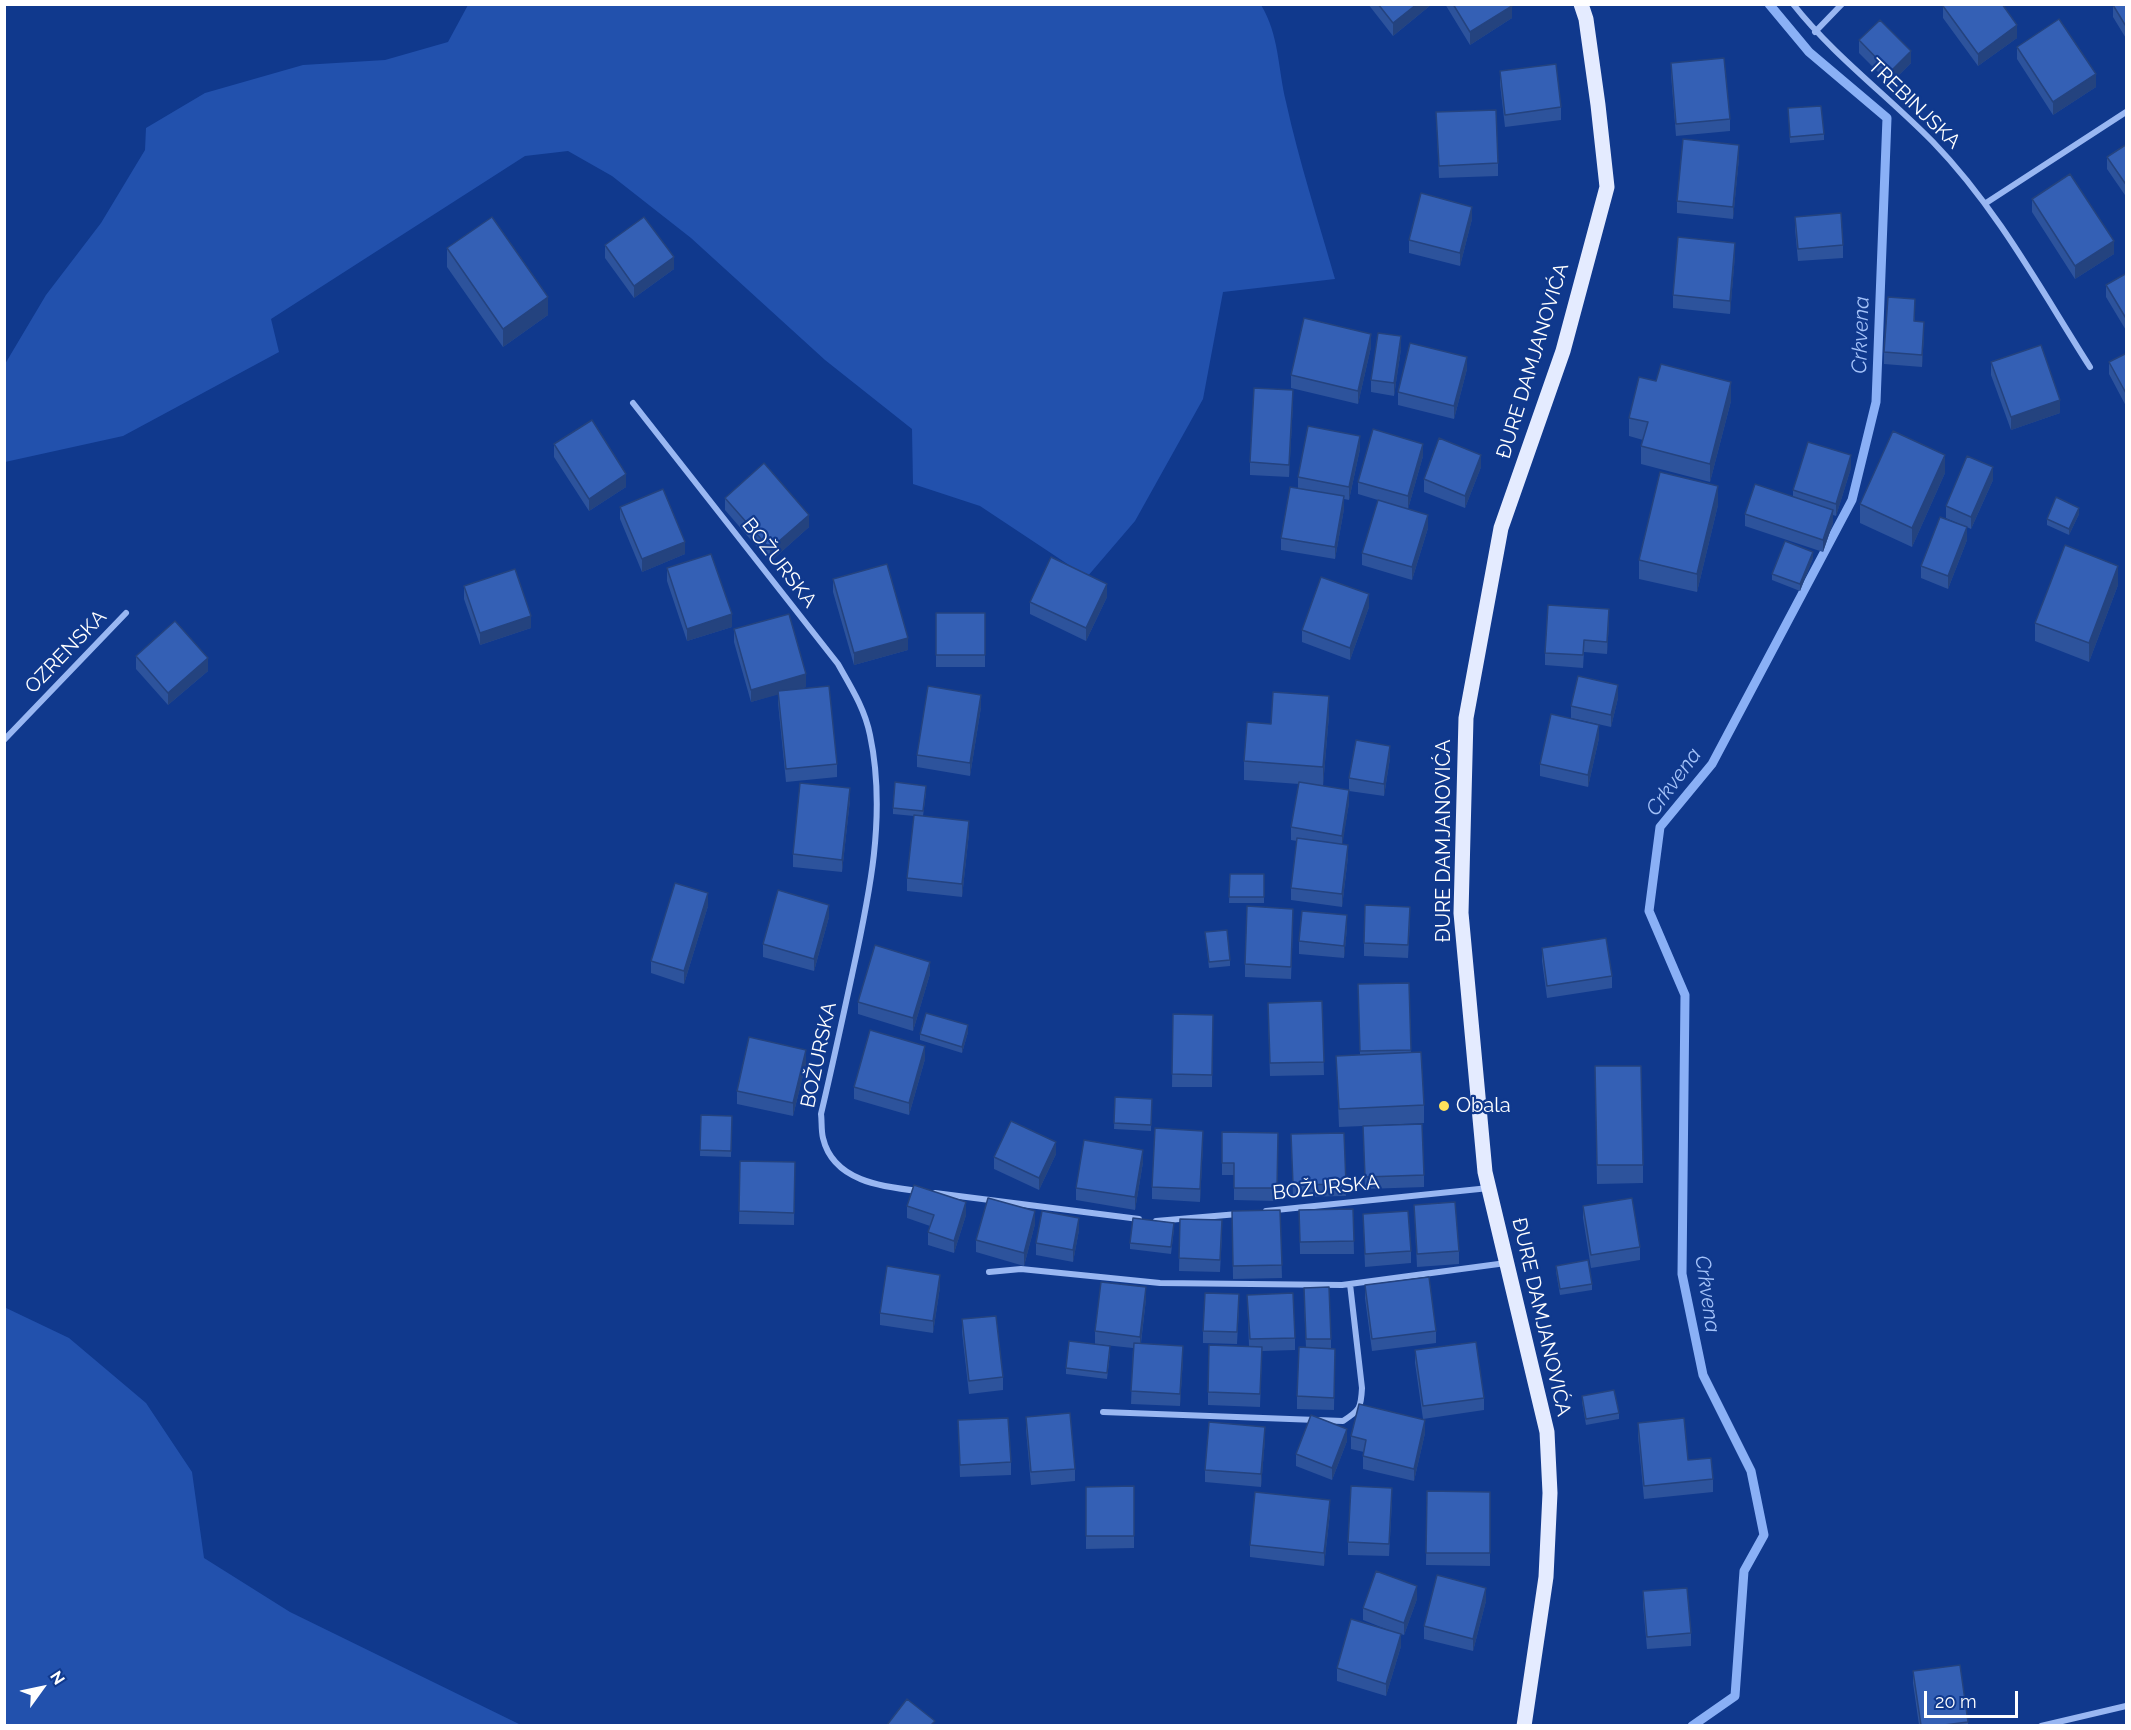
<!DOCTYPE html>
<html>
<head>
<meta charset="utf-8">
<style>
	body { margin:0 }
	#map { position:relative; width:2131px; height:1730px; overflow:hidden; background:#10398d; font-family:Raleway,sans-serif }
	canvas { display:block }
	.frame { position:absolute; inset:0; border:6px solid #fff; pointer-events:none }
	.north { position:absolute; left:12px; top:1658px; width:60px; height:60px; -webkit-text-stroke:4px #10398d; paint-order:stroke; rotate:57deg; font-size:16px; font-weight:700; line-height:24px; text-align:center; color:#fff }
	.north::after { content:''; display:block; margin:auto; width:21px; height:27px; background:#fff; clip-path:polygon(50% 0,100% 100%,50% 72%,0 100%) }
	.scale { position:absolute; left:1924px; top:1691px; width:94px; height:27px; box-sizing:border-box; border:3px solid #fff; border-top:0; padding-left:8px; font-size:18px; line-height:21px; white-space:nowrap; color:#fff; -webkit-text-stroke:4px #10398d; paint-order:stroke }
</style>
</head>
<body>
<div id="map">
<canvas width="2131" height="1730"></canvas>
<div class="frame"></div>
<div class="north">N</div>
<div class="scale">20 m</div>
</div>
<script>
const ctx = document.querySelector('canvas').getContext('2d');
ctx.lineJoin = 'round';
function fillPath(path, color) { ctx.fillStyle = color; ctx.fill(path, 'evenodd'); }
function strokePath(path, color, width, dash) { ctx.strokeStyle = color; ctx.lineWidth = width; ctx.lineCap = dash ? 'butt' : 'round'; ctx.setLineDash(dash || []); ctx.stroke(path); }
function label(font, color, halo, rows, align = 'center') {
  ctx.font = font + ' Raleway,sans-serif'; ctx.lineWidth = 4.5; ctx.setLineDash([]); ctx.textBaseline = 'middle'; ctx.strokeStyle = halo; ctx.fillStyle = color; for (const [text, x, y, turn = 0] of rows) {
    ctx.save(); ctx.translate(x, y); ctx.rotate((+turn || 0) * Math.PI / 180); ctx.textAlign = isNaN(turn) ? turn : align; if (halo) ctx.strokeText(text, 0, 0); ctx.fillText(text, 0, 0); ctx.restore();
  }
}
fillPath(new Path2D(`
	M468 5H1261C1279 34 1278 69 1286 102 1299 161 1318 220 1335 279L1223 292 1203 399 1135 521 1087 577 980 506 913 484 912 429 825 360 691 238 612 176 568 151 525 156 271 319 279 352 123 436 5 462V364L46 295 101 223 145 150 146 128 205 93 303 65 385 60 448 42Z
	M4 1307 69 1338 146 1403 192 1472 204 1558 290 1612 521 1725H5Z`), '#2251ad');
strokePath(new Path2D(`
	M1692 1726 1735 1696 1744 1571 1764 1535 1751 1471 1703 1375 1682 1274 1685 995 1649 911 1660 827 1712 764 1852 500 1876 402 1887 118 1809 52 1769 4`), '#8ab0f6', 9);
strokePath(new Path2D(`
	M1793 4C1834 56 1887 95 1933 142 1997 208 2041 290 2090 367
	M1815 32 1842 4
	M1986 203 2126 112
	M633 403 838 664C851 687 865 709 870 735 887 815 869 897 852 975 842 1021 832 1068 821 1114 822 1121 821 1130 823 1138 833 1181 882 1187 919 1191
	M4 740 126 613
	M935 1193 1139 1219
	M1266 1211 1489 1188
	M1156 1221 1238 1214
	M989 1272 1021 1269 1160 1283 1342 1285 1506 1263
	M1103 1412 1343 1421C1360 1410 1361 1408 1362 1388L1350 1284
	M2041 1726 2126 1706`), '#99b7f2', 6);
strokePath(new Path2D(`
	M1524 1726 1546 1577 1550 1493 1547 1432 1485 1172 1461 913 1466 718 1501 528 1563 351 1607 187 1598 105 1586 19 1581 4`), '#e4ebff', 15);
fillPath(new Path2D(`
	M1368 4H1432L1393 36Z
	M1445 4H1511L1512 18 1470 45Z
	M2127 4V40L2113 17V5Z
	M1943 6 2017 38 1978 66 1943 18Z
	M1859 40 1911 63 1890 84 1859 53Z
	M2017 47 2096 87 2053 115 2017 59Z
	M1671 63 1730 119V131L1676 136 1671 75Z
	M1500 71 1561 107V120L1505 127 1500 84Z
	M1788 108 1824 134V140L1790 143Z
	M1436 112 1498 163V176L1439 178Z
	M2127 144V198L2107 169V157Z
	M1739 158 1733 219 1677 213V201Z
	M2032 199 2114 254 2075 279 2032 212Z
	M1795 217 1843 245V258L1798 261 1795 229Z
	M1472 219 1460 266 1409 253V240Z
	M605 245 674 269 634 298 605 258Z
	M447 248 548 315 503 347 447 267Z
	M1735 255 1730 314 1673 308V295Z
	M2127 273V332L2106 297V285Z
	M1915 312V321L1924 334 1922 367 1884 364V352Z
	M1371 347 1358 404 1291 388V375Z
	M1401 349 1394 396 1371 392V380Z
	M2127 353V408L2109 374V362Z
	M1991 362 2060 413 2011 430 1991 375Z
	M1467 369 1454 419 1398 405V392Z
	M1731 401 1710 482 1641 464V446L1643 440 1629 436V418Z
	M1293 403 1289 477 1250 475V462Z
	M554 444 626 487 589 511 554 457Z
	M1360 449 1349 500 1344 499V509L1335 559 1281 550V538L1298 489V477Z
	M1423 456 1408 509 1358 494V482Z
	M1481 467 1465 508 1424 492V479Z
	M1851 468 1836 516 1833 515V523L1823 552 1745 526V514L1793 496V490Z
	M1945 473 1912 547 1860 523V504Z
	M1993 480 1971 529 1967 527V540L1948 589 1921 578V566L1966 527 1946 518V506Z
	M725 498 809 527 770 562 725 510Z
	M1718 505 1697 592 1639 579V560Z
	M620 507 685 554 642 572 620 519Z
	M2079 514 2069 535 2047 525V519Z
	M1428 528 1412 580 1362 565V553Z
	M1813 558 1800 591 1772 580V574Z
	M667 568 732 627 687 641 667 581Z
	M833 579 908 650 854 665 833 592Z
	M2118 585 2089 662 2035 641V623Z
	M464 586 531 628 480 645 464 599Z
	M1107 597 1086 641 1030 614V602Z
	M1369 607 1350 660 1302 642V630Z
	M936 613H985V667H936Z
	M1609 622 1607 654 1584 652 1583 668 1545 665V653Z
	M734 629 806 687 799 689 837 764V777L786 782 778 703V694L751 702 734 642Z
	M136 656 208 671 168 705 136 669Z
	M1618 698 1611 727 1571 718V706Z
	M981 707 970 776 917 767V755Z
	M1329 715 1323 786 1349 803 1342 844 1348 857 1342 907 1291 900V888L1297 841 1291 840V827L1299 784 1244 780V761L1271 724Z
	M1599 738 1588 787 1540 776V764Z
	M1390 758 1384 796 1349 791V778Z
	M926 792 923 816 969 833 962 897 907 891V878L914 816 893 814V808Z
	M850 800 842 872 793 867V854Z
	M1230 874H1264V903H1229Z
	M708 906 684 984 651 973V961Z
	M829 917 814 971 763 957V944Z
	M1410 919 1408 958 1364 956V943Z
	M1293 921 1291 979 1245 977V964Z
	M1347 928 1344 958 1299 954V941Z
	M1205 932 1230 960V966L1209 968Z
	M1542 948 1612 976V988L1547 998 1542 961Z
	M930 974 913 1031 858 1014V1002Z
	M1409 983 1411 1052 1424 1105V1123L1381 1125 1424 1175V1187L1365 1189 1363 1126 1339 1127 1336 1056 1360 1055 1358 984Z
	M1322 1001 1324 1075 1270 1076 1268 1015Z
	M1173 1014 1213 1015 1212 1087H1172Z
	M968 1032 962 1053 920 1040V1034Z
	M925 1059 909 1115 854 1099V1087Z
	M806 1063 793 1116 737 1104V1091Z
	M1595 1066 1643 1165V1183L1597 1184Z
	M1115 1097 1152 1099 1151 1131 1114 1129Z
	M701 1115 732 1116 731 1157 700 1156Z
	M1222 1132 1278 1133 1277 1201 1234 1200V1175H1222Z
	M1344 1133 1346 1196 1293 1197 1291 1134Z
	M1203 1143 1200 1202 1152 1199V1187Z
	M1056 1154 1039 1190 994 1169V1157Z
	M740 1161 795 1162 794 1225 739 1224Z
	M1143 1162 1135 1210 1076 1200V1188Z
	M1414 1205 1459 1251V1264L1417 1267Z
	M907 1206 966 1215 954 1253 928 1245V1232L930 1226 907 1218Z
	M1583 1206 1640 1247V1260L1591 1268 1583 1218Z
	M1353 1209 1354 1254H1300L1299 1210Z
	M1280 1210 1282 1278 1233 1279 1232 1211Z
	M1363 1214 1411 1251V1263L1365 1267Z
	M1180 1219 1222 1233 1220 1272 1179 1271Z
	M1035 1224 1024 1266 976 1252V1240Z
	M1174 1229 1171 1254 1130 1249V1243Z
	M1079 1230 1073 1262 1036 1255V1243Z
	M1556 1266 1592 1284V1290L1560 1295 1556 1272Z
	M1365 1285 1436 1331V1343L1372 1351 1365 1298Z
	M940 1287 933 1333 880 1325V1313Z
	M1247 1295 1295 1338V1350L1262 1351 1260 1407 1208 1405V1392L1249 1346Z
	M1146 1299 1141 1343 1183 1358 1180 1406 1131 1404 1133 1348 1095 1344V1331Z
	M1304 1300 1331 1339V1348L1335 1349 1334 1410 1297 1409V1396L1306 1348Z
	M1239 1306 1237 1344 1203 1343V1331Z
	M962 1319 1003 1377V1390L969 1394 962 1332Z
	M1415 1350 1484 1398V1410L1423 1419 1415 1363Z
	M1110 1353 1107 1379 1066 1374V1368Z
	M1582 1396 1619 1413V1419L1586 1425 1582 1402Z
	M1026 1417 1075 1469V1481L1031 1485 1026 1430Z
	M958 1420 1011 1462V1475L960 1477Z
	M1638 1423 1688 1460 1713 1479V1492L1644 1499 1638 1436Z
	M1425 1433 1414 1481 1363 1469V1456L1364 1452 1351 1449V1436Z
	M1265 1439 1261 1487 1205 1482V1470Z
	M1347 1441 1332 1480 1296 1466V1454Z
	M1134 1486V1548L1086 1549V1487Z
	M1427 1491 1490 1492V1566L1426 1565Z
	M1392 1501 1389 1556 1348 1555V1542Z
	M1330 1513 1324 1566 1250 1557V1545Z
	M1643 1591 1691 1633V1646L1647 1649 1643 1604Z
	M1417 1599 1404 1635 1401 1634V1646L1386 1696 1337 1681V1668L1391 1631 1363 1620V1608Z
	M1486 1601 1473 1651 1424 1639V1626Z
	M1913 1671 1968 1722V1725H1919L1913 1683Z`), '#2d539c');
fillPath(new Path2D(`
	M1417 4H1432L1393 36V23Z
	M1512 6V18L1470 45V32Z
	M2017 25V38L1978 66V54Z
	M1911 51V63L1890 84V72Z
	M2096 74V87L2053 115V102Z
	M1739 145V158L1733 219V207Z
	M1472 207V219L1460 266V253Z
	M2114 241V254L2075 279V266Z
	M1735 243V255L1730 314V301Z
	M674 257V269L634 298V286Z
	M548 297V315L503 347V329Z
	M1924 322V334L1922 367V355Z
	M1371 334V347L1358 404V391Z
	M1401 336V349L1394 396V383Z
	M1467 357V369L1454 419V406Z
	M1731 382V401L1710 482V464Z
	M1293 390V403L1289 477V465Z
	M2060 400V413L2011 430V417Z
	M1360 436V449L1349 500V487Z
	M1423 444V456L1408 509V496Z
	M1481 455V467L1465 508V496Z
	M1851 455V468L1836 516V504Z
	M1945 455V473L1912 547V528Z
	M1993 467V480L1971 529V517Z
	M626 474V487L589 511V499Z
	M1718 486V505L1697 592V574Z
	M1344 496V509L1335 559V547Z
	M2079 508V514L2069 535V529Z
	M1833 510V523L1823 552V540Z
	M809 515V527L770 562V549Z
	M1428 515V528L1412 580V567Z
	M1967 527V540L1948 589V576Z
	M685 542V554L642 572V559Z
	M1813 552V558L1800 591V584Z
	M2118 566V585L2089 662V643Z
	M1107 584V597L1086 641V628Z
	M1369 594V607L1350 660V648Z
	M1609 609V622L1607 654V642Z
	M732 614V627L687 641V629Z
	M531 616V628L480 645V633Z
	M908 638V650L854 665V653Z
	M208 658V671L168 705V693Z
	M806 674V687L751 702V690Z
	M1618 685V698L1611 727V715Z
	M981 695V707L970 776V763Z
	M1329 696V715L1323 786V767Z
	M1599 725V738L1588 787V775Z
	M1390 746V758L1384 796V784Z
	M850 788V800L842 872V860Z
	M1349 790V803L1342 848V836Z
	M969 821V833L962 897V884Z
	M1348 845V857L1342 907V894Z
	M708 893V906L684 984V971Z
	M829 905V917L814 971V959Z
	M1347 915V928L1344 958V946Z
	M930 962V974L913 1031V1018Z
	M968 1025V1032L962 1053V1047Z
	M925 1046V1059L909 1115V1103Z
	M806 1050V1063L793 1116V1103Z
	M1203 1131V1143L1200 1202V1189Z
	M1056 1142V1154L1039 1190V1178Z
	M1143 1150V1162L1135 1210V1197Z
	M966 1202V1215L954 1253V1241Z
	M1035 1211V1224L1024 1266V1253Z
	M1079 1218V1230L1073 1262V1250Z
	M940 1275V1287L933 1333V1321Z
	M1146 1287V1299L1140 1349V1337Z
	M1183 1346V1358L1180 1406V1394Z
	M1425 1420V1433L1414 1481V1469Z
	M1265 1427V1439L1261 1487V1474Z
	M1347 1429V1441L1332 1480V1468Z
	M1330 1500V1513L1324 1566V1553Z
	M1417 1586V1599L1404 1635V1623Z
	M1486 1588V1601L1473 1651V1639Z
	M1401 1634V1646L1386 1696V1684Z`), '#24437f');
const building = new Path2D(`
	M1378 4H1417L1393 23Z
	M1453 4H1511L1512 6 1470 32Z
	M1945 4H2002L2017 25 1978 54 1943 6Z
	M2114 4H2127V28L2113 5Z
	M2059 19 2096 74 2053 102 2017 47Z
	M1880 20 1911 51 1890 72 1859 40Z
	M1724 58 1730 119 1676 124 1671 63Z
	M1556 64 1561 107 1505 115 1500 71Z
	M1821 106 1824 134 1790 137 1788 108Z
	M1496 110 1498 163 1439 166 1436 112Z
	M1683 139 1739 145 1733 207 1677 201Z
	M2127 144V186L2107 157Z
	M2070 174 2114 241 2075 266 2032 199Z
	M1421 193 1472 207 1460 253 1409 240Z
	M1841 213 1843 245 1798 249 1795 217Z
	M492 217 548 297 503 329 447 248Z
	M644 217 674 257 634 286 605 245Z
	M1678 237 1735 243 1730 301 1673 295Z
	M2127 273V320L2106 285Z
	M1888 297 1915 299 1914 321 1924 322 1922 355 1884 352Z
	M1304 318 1371 334 1358 391 1291 375Z
	M1378 333 1401 336 1394 383 1371 380Z
	M1410 343 1467 357 1454 406 1398 392Z
	M2041 345 2060 400 2011 417 1991 362Z
	M2127 353V395L2109 362Z
	M1661 364 1731 382 1710 464 1641 446 1648 422 1629 418 1639 377 1656 381Z
	M1254 388 1293 390 1289 465 1250 462Z
	M592 420 626 474 589 499 554 444Z
	M1308 426 1360 436 1349 487 1298 477Z
	M1373 429 1423 444 1408 496 1358 482Z
	M1893 431 1945 455 1912 528 1860 504Z
	M1439 438 1481 455 1465 496 1424 479Z
	M1808 442 1851 455 1836 504 1793 490Z
	M1967 456 1993 467 1971 517 1946 506Z
	M764 463 809 515 770 549 725 498Z
	M1660 472 1718 486 1697 574 1639 560Z
	M1755 484 1833 510 1823 540 1745 514Z
	M1290 487 1344 496 1335 547 1281 538Z
	M663 489 685 542 642 559 620 507Z
	M2056 497 2079 508 2069 529 2047 519Z
	M1378 500 1428 515 1412 567 1362 553Z
	M1940 517 1967 527 1948 576 1921 566Z
	M1785 541 1813 552 1800 584 1772 574Z
	M2065 545 2118 566 2089 643 2035 623Z
	M711 554 732 614 687 629 667 568Z
	M1051 557 1107 584 1086 628 1030 602Z
	M887 564 908 638 854 653 833 579Z
	M515 569 531 616 480 633 464 586Z
	M1321 577 1369 594 1350 648 1302 630Z
	M1548 605 1609 609 1607 642 1584 640 1583 655 1545 653Z
	M936 613H985V655H936Z
	M789 614 806 674 751 690 734 629Z
	M175 621 208 658 168 693 136 656Z
	M1578 676 1618 685 1611 715 1571 706Z
	M829 686 837 764 786 769 778 691Z
	M928 686 981 695 970 763 917 755Z
	M1273 692 1329 696 1323 767 1244 761 1247 722 1271 724Z
	M1551 714 1599 725 1588 775 1540 764Z
	M1356 740 1390 746 1384 784 1349 778Z
	M895 782 926 786 923 811 893 808Z
	M1299 782 1349 790 1342 836 1291 827Z
	M800 783 850 788 842 860 793 854Z
	M914 815 969 821 962 884 907 878Z
	M1297 838 1348 845 1342 894 1291 888Z
	M1230 874H1264V897H1229Z
	M675 883 708 893 684 971 651 961Z
	M778 890 829 905 814 959 763 944Z
	M1365 905 1410 907 1408 945 1364 943Z
	M1247 906 1293 909 1291 967 1245 964Z
	M1302 911 1347 915 1344 946 1299 941Z
	M1227 930 1230 960 1209 962 1205 932Z
	M1606 938 1612 976 1547 986 1542 948Z
	M875 945 930 962 913 1018 858 1002Z
	M1409 983 1411 1050 1360 1051 1358 984Z
	M1322 1001 1324 1062 1270 1063 1268 1003Z
	M926 1013 968 1025 962 1047 920 1034Z
	M1173 1014 1213 1015 1212 1075 1172 1074Z
	M870 1030 925 1046 909 1103 854 1087Z
	M749 1037 806 1050 793 1103 737 1091Z
	M1421 1052 1424 1105 1339 1109 1336 1056Z
	M1595 1066H1641L1643 1165H1597Z
	M1115 1097 1152 1099 1151 1125 1114 1123Z
	M701 1115 732 1116 731 1151 700 1150Z
	M1011 1121 1056 1142 1039 1178 994 1157Z
	M1422 1124 1424 1175 1365 1177 1363 1126Z
	M1155 1128 1203 1131 1200 1189 1152 1187Z
	M1222 1132 1278 1133 1277 1188H1234V1163H1222Z
	M1344 1133 1346 1184 1293 1185 1291 1134Z
	M1084 1140 1143 1150 1135 1197 1076 1188Z
	M740 1161 795 1162 794 1213 739 1211Z
	M914 1185 966 1202 954 1241 928 1232 934 1215 907 1206Z
	M988 1198 1035 1211 1024 1253 976 1240Z
	M1632 1198 1640 1247 1591 1255 1583 1206Z
	M1455 1202 1459 1251 1417 1254 1414 1205Z
	M1353 1209 1354 1241 1300 1242 1299 1210Z
	M1280 1210 1282 1265 1233 1266 1232 1211Z
	M1042 1211 1079 1218 1073 1250 1036 1243Z
	M1408 1211 1411 1251 1365 1254 1363 1214Z
	M1133 1218 1174 1223 1171 1247 1130 1243Z
	M1180 1219 1222 1220 1220 1260 1179 1258Z
	M1588 1260 1592 1284 1560 1289 1556 1266Z
	M887 1266 940 1275 933 1321 880 1313Z
	M1429 1277 1436 1331 1372 1339 1365 1285Z
	M1101 1282 1146 1287 1140 1337 1095 1331Z
	M1329 1287 1331 1339H1306L1304 1288Z
	M1205 1293 1239 1294 1237 1332 1203 1331Z
	M1293 1293 1295 1338 1250 1339 1247 1295Z
	M996 1316 1003 1377 969 1381 962 1319Z
	M1069 1341 1110 1346 1107 1373 1066 1368Z
	M1476 1342 1484 1398 1423 1406 1415 1350Z
	M1134 1343 1183 1346 1180 1394 1131 1391Z
	M1209 1345 1262 1347 1260 1394 1208 1392Z
	M1299 1347 1335 1349 1334 1398 1297 1396Z
	M1614 1390 1619 1413 1586 1419 1582 1396Z
	M1359 1404 1425 1420 1414 1469 1363 1456 1366 1440 1351 1436Z
	M1070 1413 1075 1469 1031 1472 1026 1417Z
	M1311 1415 1347 1429 1332 1468 1296 1454Z
	M1008 1418 1011 1462 960 1465 958 1420Z
	M1684 1418 1688 1460 1711 1458 1713 1479 1644 1486 1638 1423Z
	M1209 1422 1265 1427 1261 1474 1205 1470Z
	M1134 1486V1536H1086V1487Z
	M1351 1486 1392 1488 1389 1544 1348 1542Z
	M1427 1491 1490 1492V1553H1426Z
	M1255 1492 1330 1500 1324 1553 1250 1545Z
	M1376 1571 1417 1586 1404 1623 1363 1608Z
	M1437 1575 1486 1588 1473 1639 1424 1626Z
	M1687 1588 1691 1633 1647 1637 1643 1591Z
	M1351 1619 1401 1634 1386 1684 1337 1668Z
	M1960 1665 1968 1722 1944 1725H1921L1913 1671Z
	M907 1699 935 1721 931 1725H887Z`);
fillPath(building, '#3460b5');
strokePath(building, '#24437f', 1.5);
for (const [x, y, r, color] of [
	[1444,1106,6,"#ffe25a"]
]) { const dot = new Path2D(); dot.arc(x, y, r, 0, 2 * Math.PI); ctx.fillStyle = color; ctx.fill(dot); strokePath(dot, '#10398d', 2); }
label('20px', '#fff', '#10398d', [
	["TREBINJSKA",1914,104,44],
	["ĐURE DAMJANOVIĆA",1533,361,-73],
	["BOŽURSKA",779,563,52],
	["OZRENSKA",66,652,-46],
	["ĐURE DAMJANOVIĆA",1444,841,-90],
	["BOŽURSKA",819,1055,-78],
	["BOŽURSKA",1326,1188,-6],
	["ĐURE DAMJANOVIĆA",1541,1317,77]
]);
label('20px', '#fff', '#10398d', [
	["Obala",1456,1106]
], 'left');
label('italic 21px', '#a4c2f9', '#10398d', [
	["Crkvena",1861,335,-88],
	["Crkvena",1674,782,-54],
	["Crkvena",1707,1294,82]
]);
</script>
</body>
</html>
